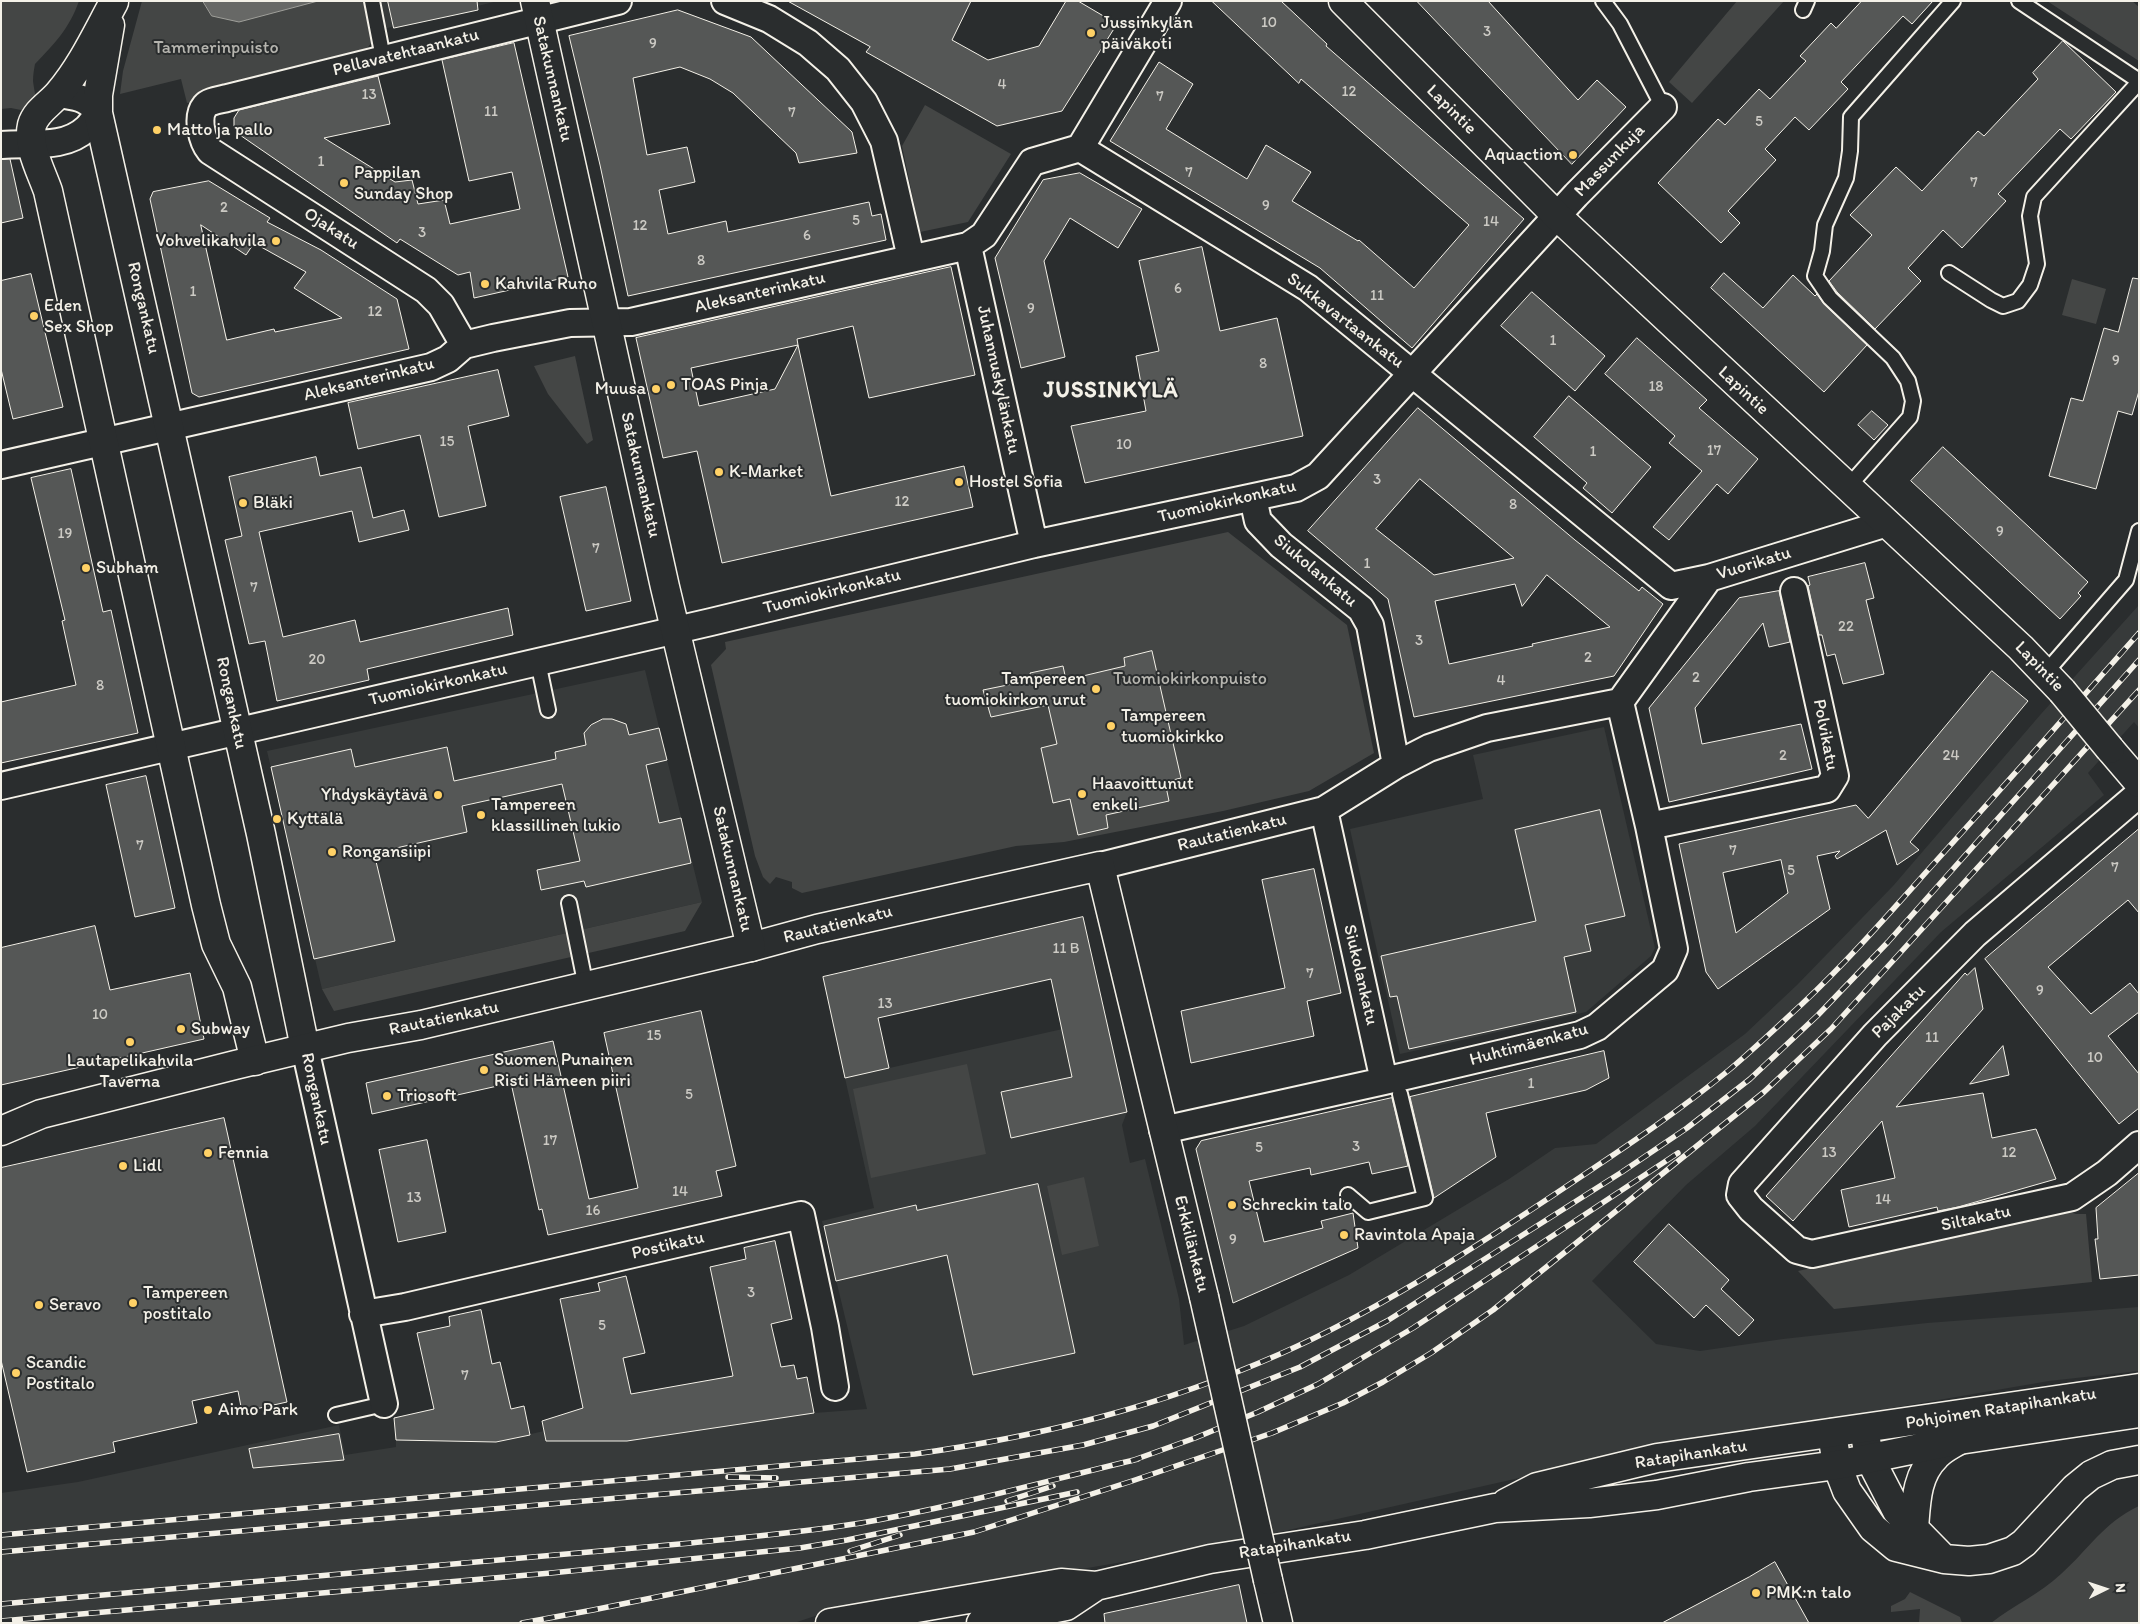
<!DOCTYPE html>
<html>
<head>
<meta charset="utf-8">
<style>
	body { margin:0 }
	#map { position:relative; width:2140px; height:1624px; overflow:hidden; background:#2a2d2e; font-family:Itim,sans-serif }
	canvas { display:block }
	.frame { position:absolute; inset:0; border:2px solid #f4f1e8; pointer-events:none }
	.north { position:absolute; left:2080px; top:1564px; width:50px; height:50px; -webkit-text-stroke:4px #2a2d2e; paint-order:stroke; rotate:86deg; font-size:14px; font-weight:700; line-height:20px; text-align:center; color:#f4f1e8 }
	.north::after { content:''; display:block; margin:auto; width:18px; height:22px; background:#f4f1e8; clip-path:polygon(50% 0,100% 100%,50% 72%,0 100%) }
</style>
</head>
<body>
<div id="map">
<canvas width="2140" height="1624"></canvas>
<div class="frame"></div>
<div class="north">N</div>
</div>
<script>
const ctx = document.querySelector('canvas').getContext('2d');
ctx.lineJoin = 'round';
function fillPath(path, color) { ctx.fillStyle = color; ctx.fill(path, 'evenodd'); }
function strokePath(path, color, width, dash) { ctx.strokeStyle = color; ctx.lineWidth = width; ctx.lineCap = dash ? 'butt' : 'round'; ctx.setLineDash(dash || []); ctx.stroke(path); }
function label(font, color, halo, rows, align = 'center') {
  ctx.font = font + ' Itim,sans-serif'; ctx.lineWidth = 4; ctx.setLineDash([]); ctx.textBaseline = 'middle'; ctx.strokeStyle = halo; ctx.fillStyle = color; for (const [text, x, y, turn = 0] of rows) {
    ctx.save(); ctx.translate(x, y); ctx.rotate((+turn || 0) * Math.PI / 180); ctx.textAlign = isNaN(turn) ? turn : align; if (halo) ctx.strokeText(text, 0, 0); ctx.fillText(text, 0, 0); ctx.restore();
  }
}
fillPath(new Path2D(`
	M376 1H498L383 29Z
	M2139 605V728L2134 722 2088 773 2104 795 1941 932 1755 1126 1686 1185 1592 1281 1656 1344 1700 1351 1783 1339 1927 1323 2139 1307V1371L2049 1381 1630 1453 1222 1545 824 1613 794 1623H1V1493L78 1482 339 1425 345 1455 396 1447V1440L496 1442 544 1431 546 1441H627L814 1413 867 1409 822 1221 874 1208 845 1078 1107 1019 1127 1112 1122 1125 1130 1163 1145 1159 1179 1299 1184 1345 1244 1326 1349 1275 1509 1179 1555 1148 1596 1144 1745 1034 1797 985 1893 886 2041 714Z
	M645 670 702 902 322 989 267 751Z
	M1604 727 1655 948 1651 956 1586 1012 1400 1054 1350 829 1483 799 1473 755Z`), '#373a3a');
fillPath(new Path2D(`
	M1 1H79C69 29 55 43 35 64 34 69 33 75 33 81 35 98 39 97 26 111L11 108 1 109Z
	M142 1H370L372 42 360 57 187 103 181 79 120 94 123 71Z
	M1737 1H1784L1692 103 1669 82Z
	M2047 1H2132L2139 7V61Z
	M925 105 1011 154 968 222 920 232 902 146Z
	M2072 279 2106 289 2096 324 2062 315Z
	M575 356 593 440 587 444 548 394 534 366Z
	M1228 532 1347 625 1374 753 1309 791 1223 811 1064 842 1016 846 802 893 792 888V882L776 877 770 884 763 877 755 856 711 665 726 649 725 642Z
	M702 902 685 931 334 1011 322 989Z
	M967 1064 986 1154 871 1178 853 1089Z
	M1084 1177 1099 1246 1062 1255 1047 1186Z
	M2064 1210 2076 1214H2086L2092 1282 1834 1309 1798 1271Z
	M2139 1506V1623H1991C2014 1605 2040 1594 2061 1574 2089 1549 2103 1523 2139 1506Z
	M1910 1592 1960 1617 1962 1623H1919L1920 1609 1891 1612V1606L1905 1599Z`), '#444645');
const water = new Path2D(`
	M203 1H318L239 22 212 16Z`);
fillPath(water, '#676866');
strokePath(water, '#9f9f9a', 1);
const building = new Path2D(`
	M388 1H477L478 10 394 28Z
	M788 1H971L952 40 988 60 1039 46 1066 1H1078L1117 24 1062 111 997 126 866 52 870 47Z
	M1212 1H1281L1327 44 1326 46 1524 219 1412 348 1320 268 1110 141 1159 62 1193 84 1166 129 1247 179 1266 145 1311 172 1292 201 1358 241 1359 240 1414 288 1469 225 1301 79 1299 83Z
	M1417 1H1488L1578 100 1597 80 1626 107 1572 164Z
	M1862 1H1933L1912 24 1903 16 1841 82 1848 89 1809 130 1795 117 1765 149 1776 160 1728 211 1740 223 1721 243 1658 183 1718 119 1725 125 1759 89 1770 99 1806 61 1800 56 1831 23 1836 28Z
	M678 10 751 37 852 132 857 153 799 163 796 153 733 93 710 79 680 67 633 78 647 155 687 147 695 182 659 190 668 234 726 221 728 232 869 202 872 216 881 214 886 240 628 296 600 165 569 36Z
	M2063 41 2116 92 2071 139 2060 129 1998 194 2006 201 1962 248 1943 230 1908 268 1921 281 1875 329 1837 292 1829 281 1872 235 1850 215 1896 167 1922 191 1978 131 1984 136 2038 79 2033 73Z
	M514 43 568 277 474 298 470 272 458 275 400 239 397 243 237 133 234 126V118L239 110 378 76 390 124 324 138 395 182 412 180 418 204 444 200 450 224 520 209 512 172 469 181 442 60Z
	M10 159 23 218 1 223V160Z
	M1080 173 1142 209 1118 248 1070 218 1044 261 1065 357 1021 368 995 258 1043 180Z
	M209 181 270 218 267 222 321 250 397 299 409 349 199 397 192 393 150 199 153 192ZM201 225 246 255 254 243 306 272 294 288 342 318 275 332 274 329 227 340Z
	M1202 247 1220 331 1277 318 1303 436 1085 483 1071 426 1146 411 1136 356 1159 351 1139 261Z
	M951 267 975 375 869 398 853 326 797 339 798 345 691 368 699 406 775 389 798 345 831 496 964 466 973 507 722 563 697 451 663 458 636 338Z
	M1724 273 1763 308 1793 275 1815 296 1817 294 1824 304 1867 345 1824 392 1711 288Z
	M31 274 63 407 13 419 1 369V281Z
	M2133 278 2139 279V391L2132 415 2118 411 2096 489 2049 476 2071 398 2083 401 2104 328 2118 332Z
	M1532 292 1605 356 1575 391 1501 326Z
	M1637 338 1707 400 1699 408 1758 459 1728 494 1717 484 1669 540 1653 527 1702 471 1669 443 1675 436 1605 374Z
	M498 370 509 416 468 426 486 506 439 517 420 435 358 449 348 403Z
	M1569 396 1651 467 1612 513 1583 488 1587 483 1534 437Z
	M1418 408 1575 540 1639 591 1642 587 1663 604 1614 676 1414 717 1388 599 1308 531ZM1420 479 1514 558 1434 575 1376 529ZM1547 575 1610 627 1532 644 1533 646 1449 664 1435 601 1515 584 1522 606Z
	M1872 411 1888 425 1874 440 1858 425Z
	M1943 447 2088 582 2078 593 2081 596 2060 619 1911 481Z
	M316 457 320 476 361 467 373 518 404 510 409 530 359 542 352 511 259 532 283 637 355 620 360 642 508 608 513 635 367 669 369 680 277 701 265 641 249 644 225 540 242 536 229 477Z
	M71 469 103 612 111 610 138 733 1 763V702L76 685 62 621 65 620 31 478Z
	M606 487 631 601 586 611 560 497Z
	M1865 563 1874 598 1866 600 1884 674 1843 684 1835 654 1827 656 1822 635H1819L1808 586 1810 585 1808 577Z
	M1779 591 1790 642 1769 647 1763 623 1695 708 1702 744 1801 724 1812 769 1669 802 1649 708 1739 598Z
	M1152 651 1181 778 1165 782 1169 801 1106 815 1108 828 1078 835 1070 799 1053 803 1041 748 1057 744 1048 705 991 717 983 690 1032 680 1030 673 1063 666 1066 680 1125 666 1124 658Z
	M1992 671 2028 701 1910 842 1919 850 1897 865 1886 830 1837 859 1835 856 1840 851 1817 856 1830 909 1718 989 1706 972 1679 844 1856 805 1868 818ZM1781 860 1788 893 1736 933 1723 873Z
	M603 719H612L626 724 629 735 659 728 667 760 646 765 659 823 681 818 691 863 586 887 584 881 541 890 537 870 580 861 562 784 462 806 467 832 374 853 395 941 314 959 271 767 351 749 355 767 447 747 454 781 556 759 555 752 586 745 584 733 591 725Z
	M146 776 175 908 135 917 106 785Z
	M1600 810 1625 916 1585 925 1591 951 1564 957 1576 1012 1409 1049 1397 996 1390 997 1381 956 1536 921 1515 830Z
	M2139 829V913L2128 900 2048 967 2091 1014 2130 983 2139 994V1012L2108 1036 2139 1074V1108L2119 1124 1985 959Z
	M1314 869 1341 993 1307 1001 1314 1036 1191 1063 1181 1011 1285 988 1262 880Z
	M1083 917 1127 1112 1011 1138 1001 1092 1072 1077 1051 979 878 1018 889 1068 845 1078 823 977Z
	M95 926 110 990 190 973 204 1039 1 1085V948Z
	M1975 968 1983 1009 1896 1107 1983 1093 1992 1138 2036 1129 2056 1179 1958 1207 1938 1211 1937 1207 1849 1227 1841 1190 1895 1178 1882 1121 1793 1221 1766 1196 1965 973 1967 975Z
	M701 1011 736 1166 716 1171 722 1196 548 1235 542 1209 539 1210 511 1083 372 1114 366 1083 553 1041 589 1199 638 1188 604 1033Z
	M2003 1046 2009 1075 1970 1084Z
	M1604 1051 1609 1078 1586 1090 1486 1113 1496 1157 1434 1198 1410 1097Z
	M1392 1098 1408 1166 1372 1174 1369 1162 1311 1175 1310 1168 1249 1181 1264 1242 1323 1228 1321 1221 1353 1213 1358 1248 1233 1303 1196 1149 1201 1141Z
	M224 1118 287 1402 242 1412 238 1391 192 1401 197 1423 113 1442 115 1452 27 1472 1 1360V1168Z
	M427 1140 446 1232 398 1242 379 1150Z
	M2139 1173V1275L2100 1279 2095 1239H2098L2096 1208Z
	M1038 1184 1075 1353 973 1375 947 1255 836 1281 824 1226 916 1205 917 1210Z
	M1669 1224 1729 1280 1721 1289 1754 1320 1739 1336 1706 1305 1694 1318 1634 1262Z
	M775 1241 792 1319 771 1324 781 1367 794 1365 797 1379 807 1377 814 1413 627 1441H546L542 1421 583 1408 560 1299 600 1291 598 1283 626 1276 645 1353 623 1358 631 1394 733 1376 710 1267 746 1259 744 1248Z
	M481 1310 492 1364 500 1362 511 1409 524 1406 530 1435 496 1442 396 1440 394 1418 434 1409 417 1333 450 1326 449 1317Z
	M339 1434 344 1460 253 1468 249 1449Z
	M1775 1562 1809 1623H1662L1749 1577Z
	M1239 1585 1247 1623H1105L1104 1614Z`);
fillPath(building, '#555756');
strokePath(building, '#f4f1e8', 1);
const service = new Path2D(`
	M372 1 383 58
	M1603 1 1620 24 1663 107
	M2019 1 2139 81
	M1803 10 1807 1
	M1949 273 1991 300 2003 306 2018 301 2030 285 2037 264 2030 216 2034 197 2139 82
	M1847 488 1910 417 1913 401 1908 381 1893 358 1830 298 1815 276 1822 251 1825 225 1846 178 1850 151 1851 117 1953 1
	M538 662 548 710
	M2046 672 2126 580 2139 531
	M569 903 586 987
	M1348 1195 1368 1212 1425 1198 1400 1094
	M336 1415 384 1404`);
const minor = new Path2D(`
	M725 1 769 19 808 43 838 69 864 102 884 141 911 258
	M1 145C29 142 64 150 87 128 91 124 95 118 98 113 88 97 76 97 59 94
	M1080 148 1308 288 1671 586 1709 578
	M1080 148 1168 1
	M968 246 1034 544
	M464 345 441 305 426 290 210 151C202 141 196 117 205 106 209 101 220 100 227 98L618 1
	M1 465 431 367 448 359 464 345 493 338 570 323 631 322 968 246 984 235 1032 162 1080 148
	M1253 498 1258 521 1281 545 1361 609 1370 625 1396 765
	M1620 702 1709 578 1887 523
	M1 786 711 622 1034 544 1296 488 1318 476 1576 195 1663 107
	M2139 794 1975 934 1875 1035 1742 1184 1740 1195 1751 1209 1797 1250 1812 1254 2072 1197 2107 1173 2139 1145
	M1324 810 1384 1081
	M1649 826 1827 789 1835 776 1794 591
	M1100 866 1324 810 1396 765 1429 748 1487 728 1620 702
	M305 1048 384 1404
	M1163 1130 1384 1081 1580 1035 1597 1027 1665 970 1674 949 1649 826 1620 702
	M363 1314 405 1307 801 1215 825 1327 835 1387`);
const tertiary = new Path2D(`
	M114 2C97 33 82 66 59 93 50 104 36 111 32 125 27 146 41 171 48 191L206 905 216 944 237 987 255 1061
	M110 25 98 95V113L261 834 305 1048
	M751 947 817 929 1100 866 1204 1297
	M1268 1580 1278 1623`);
const secondary = new Path2D(`
	M1343 1 1557 216 2021 648 2062 691
	M2110 749 2139 783
	M1 1131 41 1114 235 1065 348 1038 421 1025 751 947 665 587 535 1
	M1864 1429 1869 1457 1897 1511 1944 1559
	M1832 1433 1837 1465 1847 1491 1873 1528 1896 1547 1944 1559 1969 1561 1989 1559 2013 1551 2024 1543 2075 1488 2091 1475 2112 1465 2139 1460
	M1914 1529C1916 1503 1916 1475 1936 1456 1942 1449 1951 1445 1959 1440`);
const primary = new Path2D(`
	M1506 1503 1537 1487 1657 1458 2139 1388
	M830 1623 1061 1583 1096 1586 1210 1559 1365 1535 1495 1508 1589 1503 1657 1495 1749 1477 1837 1465 1959 1440 2139 1413
	M981 1623 1066 1606 1096 1586`);
strokePath(service, '#f4f1e8', 18);
strokePath(minor, '#f4f1e8', 30);
strokePath(tertiary, '#f4f1e8', 31);
strokePath(secondary, '#f4f1e8', 31);
strokePath(primary, '#f4f1e8', 31);
strokePath(service, '#2a2d2e', 14);
strokePath(minor, '#2a2d2e', 26);
strokePath(tertiary, '#2a2d2e', 28);
strokePath(secondary, '#2a2d2e', 28);
strokePath(primary, '#2a2d2e', 28);
const rail = new Path2D(`
	M1131 1461 1195 1438 1258 1412 1318 1384 1413 1328 1678 1153
	M728 1477 776 1478
	M1007 1501 1053 1486
	M1 1535 915 1454C1043 1436 1162 1406 1280 1354 1375 1312 1463 1255 1549 1198 1610 1157 1672 1117 1729 1070 1754 1049 1778 1026 1802 1004 1850 959 1893 909 1937 860 2005 785 2072 709 2139 633
	M850 1551 900 1535
	M1 1552 950 1469 1083 1445 1153 1426 1300 1367 1387 1321 1622 1172 1687 1128 1750 1079 1818 1015 1888 942 2139 660
	M1 1604 691 1543C748 1537 805 1532 861 1523 954 1507 1046 1481 1138 1459
	M1 1621 551 1573 800 1548 847 1540 1077 1492
	M522 1623 593 1610 974 1532 1132 1481 1272 1433 1343 1403 1383 1382 1431 1353 1493 1310 1764 1092 1831 1029 2139 690`);
strokePath(rail, '#f4f1e8', 5.5);
strokePath(rail, '#2a2d2e', 4, [11]);
const tertiaryBridge = new Path2D(`
	M1204 1297 1268 1580`);
const secondaryBridge = new Path2D(`
	M2062 691 2110 749`);
strokePath(tertiaryBridge, '#f4f1e8', 31, []);
strokePath(secondaryBridge, '#f4f1e8', 31, []);
strokePath(tertiaryBridge, '#2a2d2e', 28);
strokePath(secondaryBridge, '#2a2d2e', 28);
for (const [x, y, r, color] of [
	[1091,33,5,"#ffd166"],
	[157,130,5,"#ffd166"],
	[1573,155,5,"#ffd166"],
	[344,183,5,"#ffd166"],
	[276,241,5,"#ffd166"],
	[485,284,5,"#ffd166"],
	[34,316,5,"#ffd166"],
	[671,385,5,"#ffd166"],
	[656,389,5,"#ffd166"],
	[719,472,5,"#ffd166"],
	[959,482,5,"#ffd166"],
	[243,503,5,"#ffd166"],
	[86,568,5,"#ffd166"],
	[1096,689,5,"#ffd166"],
	[1111,726,5,"#ffd166"],
	[1082,794,5,"#ffd166"],
	[438,795,5,"#ffd166"],
	[481,815,5,"#ffd166"],
	[277,819,5,"#ffd166"],
	[332,852,5,"#ffd166"],
	[181,1029,5,"#ffd166"],
	[130,1042,5,"#ffd166"],
	[484,1070,5,"#ffd166"],
	[387,1096,5,"#ffd166"],
	[208,1153,5,"#ffd166"],
	[123,1166,5,"#ffd166"],
	[1232,1205,5,"#ffd166"],
	[1344,1235,5,"#ffd166"],
	[133,1303,5,"#ffd166"],
	[39,1305,5,"#ffd166"],
	[16,1373,5,"#ffd166"],
	[208,1410,5,"#ffd166"],
	[1756,1593,5,"#ffd166"]
]) { const dot = new Path2D(); dot.arc(x, y, r, 0, 2 * Math.PI); ctx.fillStyle = color; ctx.fill(dot); strokePath(dot, '#2a2d2e', 2); }
label('15px', '#cccac4', null, [
	["10",1269,23],
	["3",1487,32],
	["9",653,44],
	["4",1002,85],
	["12",1349,92],
	["13",369,95],
	["7",1160,97],
	["11",491,112],
	["7",792,113],
	["5",1759,122],
	["1",321,162],
	["7",1189,173],
	["7",1974,183],
	["9",1266,206],
	["2",224,208],
	["5",856,221],
	["14",1491,222],
	["12",640,226],
	["3",422,233],
	["6",807,236],
	["8",701,261],
	["6",1178,289],
	["1",193,292],
	["11",1377,296],
	["9",1031,309],
	["12",375,312],
	["1",1553,341],
	["9",2116,361],
	["8",1263,364],
	["18",1656,387],
	["15",447,442],
	["10",1124,445],
	["17",1714,451],
	["1",1593,452],
	["3",1377,480],
	["12",902,502],
	["8",1513,505],
	["9",2000,532],
	["19",65,534],
	["7",596,549],
	["1",1367,564],
	["7",254,588],
	["22",1846,627],
	["3",1419,641],
	["2",1588,658],
	["20",317,660],
	["2",1696,678],
	["4",1501,681],
	["8",100,686],
	["2",1783,756],
	["24",1951,756],
	["7",140,846],
	["7",1733,851],
	["7",2115,868],
	["5",1791,871],
	["11 B",1066,949],
	["7",1310,974],
	["9",2040,991],
	["13",885,1004],
	["10",100,1015],
	["15",654,1036],
	["11",1932,1038],
	["10",2095,1058],
	["1",1531,1084],
	["5",689,1095],
	["17",550,1141],
	["3",1356,1147],
	["5",1259,1148],
	["13",1829,1153],
	["12",2009,1153],
	["14",680,1192],
	["13",414,1198],
	["14",1883,1200],
	["16",593,1211],
	["9",1233,1240],
	["3",751,1293],
	["5",602,1326],
	["7",465,1376]
]);
label('18px', '#f4f1e8', '#2a2d2e', [
	["Jussinkylän",1101,23],
	["päiväkoti",1101,44],
	["Matto ja pallo",167,130],
	["Aquaction",1563,155,"right"],
	["Pappilan",354,173],
	["Sunday Shop",354,194],
	["Vohvelikahvila",266,241,"right"],
	["Kahvila Runo",495,284],
	["Eden",44,306],
	["Sex Shop",44,327],
	["TOAS Pinja",681,385],
	["Muusa",646,389,"right"],
	["K-Market",729,472],
	["Hostel Sofia",969,482],
	["Bläki",253,503],
	["Subham",96,568],
	["Tampereen",1086,679,"right"],
	["tuomiokirkon urut",1086,700,"right"],
	["Tampereen",1121,716],
	["tuomiokirkko",1121,737],
	["Haavoittunut",1092,784],
	["enkeli",1092,805],
	["Yhdyskäytävä",428,795,"right"],
	["Tampereen",491,805],
	["klassillinen lukio",491,826],
	["Kyttälä",287,819],
	["Rongansiipi",342,852],
	["Subway",191,1029],
	["Suomen Punainen",494,1060],
	["Risti Hämeen piiri",494,1081],
	["Lautapelikahvila",130,1061,"center"],
	["Taverna",130,1082,"center"],
	["Triosoft",397,1096],
	["Fennia",218,1153],
	["Lidl",133,1166],
	["Schreckin talo",1242,1205],
	["Ravintola Apaja",1354,1235],
	["Tampereen",143,1293],
	["postitalo",143,1314],
	["Seravo",49,1305],
	["Scandic",26,1363],
	["Postitalo",26,1384],
	["Aimo Park",218,1410],
	["PMK:n talo",1766,1593]
], 'left');
label('18px', '#b6b5af', '#2a2d2e', [
	["Tammerinpuisto",216,48],
	["Tuomiokirkonpuisto",1190,679]
]);
label('18px', '#f4f1e8', '#2a2d2e', [
	["Pellavatehtaankatu",406,53,-14],
	["Satakunnankatu",552,79,77],
	["Lapintie",1451,110,45],
	["Massunkuja",1610,161,-46],
	["Ojakatu",331,229,33],
	["Aleksanterinkatu",760,293,-13],
	["Rongankatu",143,308,77],
	["Sukkavartaankatu",1345,321,38],
	["Aleksanterinkatu",369,380,-14],
	["Juhannuskylänkatu",998,380,78],
	["Lapintie",1743,391,43],
	["Satakunnankatu",640,475,77],
	["Tuomiokirkonkatu",1227,502,-13],
	["Vuorikatu",1754,564,-17],
	["Siukolankatu",1315,571,40],
	["Tuomiokirkonkatu",832,592,-14],
	["Lapintie",2039,667,46],
	["Tuomiokirkonkatu",438,685,-13],
	["Rongankatu",231,703,78],
	["Polvikatu",1825,735,79],
	["Rautatienkatu",1232,833,-14],
	["Satakunnankatu",732,869,77],
	["Rautatienkatu",838,925,-14],
	["Siukolankatu",1360,975,77],
	["Pajakatu",1899,1012,-45],
	["Rautatienkatu",444,1019,-12],
	["Huhtimäenkatu",1529,1045,-15],
	["Rongankatu",316,1099,78],
	["Siltakatu",1976,1219,-12],
	["Erkkilänkatu",1191,1244,76],
	["Postikatu",668,1246,-13],
	["Pohjoinen Ratapihankatu",2001,1409,-9],
	["Ratapihankatu",1691,1455,-9],
	["Ratapihankatu",1295,1545,-9]
]);
ctx.letterSpacing = '1px';
label('bold 22px', '#f4f1e8', '#2a2d2e', [
	["JUSSINKYLÄ",1111,391]
]);
ctx.letterSpacing = '0px';
</script>
</body>
</html>
